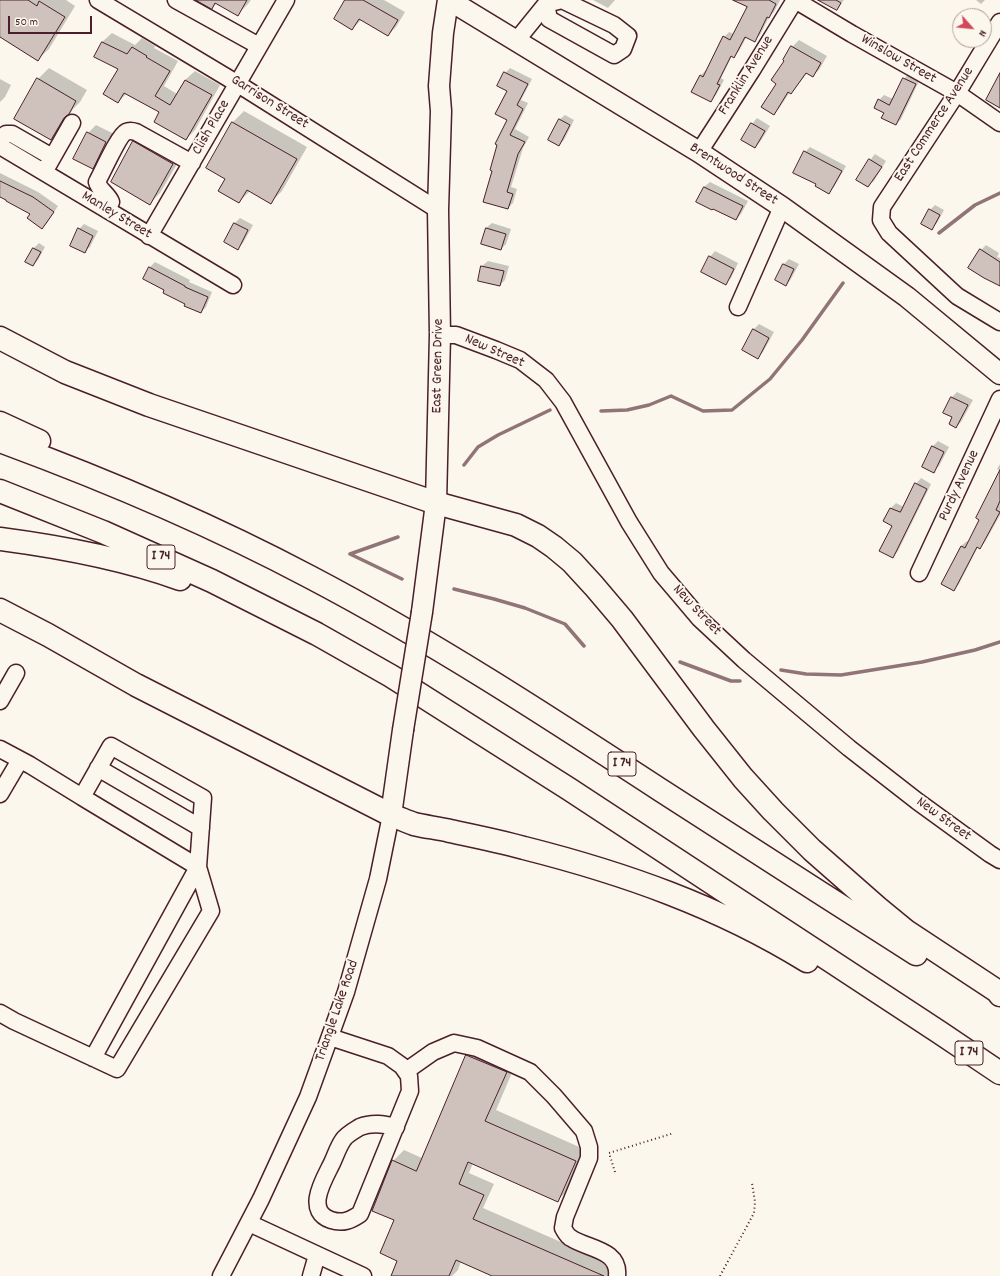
<!DOCTYPE html>
<html>
<head>
<meta charset="utf-8">
<style>
	body { margin:0 }
	#map { position:relative; width:1000px; height:1276px; overflow:hidden; background:#fbf7ec; font-family:Dekko,sans-serif }
	canvas { display:block }
	.north { position:absolute; left:952px; top:8px; width:40px; height:40px; box-sizing:border-box; background:#fbf7ec; border:1px solid #b4a19f; border-radius:50%; rotate:117deg; font-size:11px; font-weight:700; line-height:16px; text-align:center; color:#4a1f2b }
	.north::after { content:''; display:block; margin:auto; width:14px; height:18px; background:#d1495b; clip-path:polygon(50% 0,100% 100%,50% 72%,0 100%) }
	.scale { position:absolute; left:8px; top:16px; width:84px; height:18px; box-sizing:border-box; border:2px solid #4a1f2b; border-top:0; padding-left:5px; font-size:12px; line-height:14px; white-space:nowrap; color:#4a1f2b; -webkit-text-stroke:3px #fbf7ec; paint-order:stroke }
</style>
</head>
<body>
<div id="map">
<canvas width="1000" height="1276"></canvas>
<div class="north">N</div>
<div class="scale">50 m</div>
</div>
<script>
const ctx = document.querySelector('canvas').getContext('2d');
ctx.lineJoin = 'round';
function fillPath(path, color) { ctx.fillStyle = color; ctx.fill(path, 'evenodd'); }
function strokePath(path, color, width, dash) { ctx.strokeStyle = color; ctx.lineWidth = width; ctx.lineCap = dash ? 'butt' : 'round'; ctx.setLineDash(dash || []); ctx.stroke(path); }
function label(font, color, halo, rows, align = 'center') {
  ctx.font = font + ' Dekko,sans-serif'; ctx.lineWidth = 4; ctx.setLineDash([]); ctx.textBaseline = 'middle'; ctx.strokeStyle = halo; ctx.fillStyle = color; for (const [text, x, y, turn = 0] of rows) {
    ctx.save(); ctx.translate(x, y); ctx.rotate((+turn || 0) * Math.PI / 180); ctx.textAlign = isNaN(turn) ? turn : align; if (halo) ctx.strokeText(text, 0, 0); ctx.fillText(text, 0, 0); ctx.restore();
  }
}
fillPath(new Path2D(`
	M0 0H66L75 6 49 49 38 59 0 36Z
	M198 0H251L248 4 237 15 217 3 212 8Z
	M346 0H384L405 12 396 27 388 35 361 20 352 29Z
	M593 0H615L608 8Z
	M748 0H780L774 12 769 17 760 35 754 40 747 36 739 51 734 57 732 56 721 78 724 80 716 95 711 101 700 76 706 70 707 71 724 37 729 32 734 34 748 6Z
	M820 0H844L837 9Z
	M976 0H985L981 4Z
	M112 33 135 45 142 38 155 46 154 48 178 61 164 86 177 94 185 80 195 71 220 85 195 130 186 139 160 112 127 93 118 102 119 68 102 42Z
	M799 40 827 56 819 70 812 76 807 73 797 86 791 93 790 92 780 107 774 114 786 61 784 60 792 47Z
	M49 68 87 90 80 102 73 109 62 128 51 139 38 79Z
	M510 68 532 79 521 100 528 103 515 129 529 137 523 148 511 187 517 189 513 203 508 208 484 201 508 120V91L505 73Z
	M909 73 920 79 901 119 896 124 885 113 879 100 884 95 893 99 904 79Z
	M0 79 11 85 5 97 0 102Z
	M244 111 307 147 282 191 271 202 250 191 239 202 226 178 207 167 233 122Z
	M565 115 574 120 564 140 559 145V120Z
	M757 118 770 126 760 142 755 147 752 124Z
	M96 125 114 134 101 160 92 168 88 133Z
	M145 131 184 152 160 193 149 204 131 194 134 142Z
	M810 147 846 166 834 187 829 192 817 184 805 152Z
	M875 154 886 161 874 181 868 186 870 160Z
	M0 173 38 192 58 206 47 223 42 228 32 213 0 196Z
	M710 182 748 201 741 214 736 219 704 187Z
	M935 205 944 210 937 223 932 228 930 210Z
	M240 218 253 225 243 243 238 248 225 242 235 223Z
	M492 223 511 229 506 244 501 249 486 228Z
	M84 224 98 231 90 247 84 252 79 229Z
	M39 243 45 247 38 260 33 265 34 248Z
	M986 245 999 253 997 257 1000 258V285L981 250Z
	M715 251 738 263 731 278 725 283 710 257Z
	M789 259 799 264 791 279 786 285 776 280 784 264Z
	M488 261 509 266 505 280 500 285 479 280 482 266Z
	M155 262 190 280 189 282 212 292 206 307 201 312 166 290 144 279 150 267Z
	M759 324 774 332 763 352 758 357 753 330Z
	M957 392 973 400 961 422 956 427 953 417 944 412 952 397Z
	M938 441 949 447 939 466 933 471 923 466 933 446Z
	M1000 464V471L997 469Z
	M1000 472V515L985 542 980 548 978 547 959 584 954 590 942 584 961 546 967 541 969 542 980 519Z
	M921 478 931 484 898 551 893 557V525L885 521 891 508 896 503 904 507 916 484Z
	M478 1045 517 1061 496 1110 586 1150 569 1189 558 1200 473 1163 469 1173 494 1184 483 1208 616 1266 612 1276H495L461 1261 458 1270 452 1276H397L399 1260 395 1220 393 1161 404 1150 422 1158 467 1056Z`), '#0003');
strokePath(new Path2D(`
	M939 233 975 205 1000 193
	M601 411 627 410 649 405 671 396 703 411 732 410 770 379 802 340 843 283
	M464 465 478 447 498 435 550 410
	M350 554 402 579
	M350 554 398 537
	M454 589 494 599 525 608 565 624 584 646
	M680 662 731 681H740
	M781 670 806 674 841 675 922 662 975 650 1000 642`), '#907477', 3.5);
const building = new Path2D(`
	M0 0H28L37 6 39 1 65 17 38 61 0 37Z
	M196 0H247L238 16 215 3 212 9Z
	M345 0H363L398 20 388 36 359 19 352 30 334 19Z
	M733 0H769L776 4 769 18 767 17 755 42 745 37 734 58 731 56 717 84 720 85 711 102 691 92 700 75 703 77 723 36 730 40 747 7Z
	M818 0H836L841 3 837 10Z
	M102 42 127 54 132 47 147 56 146 57 170 71 155 96 170 105 185 80 212 95 186 140 154 122 159 112 124 93 118 103 103 94 118 69 94 57Z
	M791 46 821 63 813 77 806 73 791 94 788 92 774 115 761 107 776 84 771 80 784 61 783 60Z
	M504 72 528 84 517 105 523 109 510 135 525 142 518 154 507 192 513 194 508 209 483 202 492 171 490 170 497 145 495 144 507 120 495 114 507 91 497 86Z
	M1000 73V108L986 100Z
	M37 78 76 101 69 114 64 118 51 140 14 119Z
	M903 78 916 84 896 125 881 118 884 113 874 108 878 99 889 105Z
	M559 119 570 125 559 146 548 140Z
	M232 122 297 159 271 204 247 190 239 203 218 191 225 179 206 168Z
	M751 123 765 131 755 148 741 140Z
	M87 132 106 142 93 169 73 159Z
	M133 141 173 164 150 205 111 182Z
	M804 151 842 171 829 194 815 186 816 184 793 173Z
	M869 159 882 167 868 187 856 180Z
	M0 181 33 197 54 212 42 229 27 218 30 214 6 201V200L0 197Z
	M704 187 743 206 736 220 713 209 712 210 696 202Z
	M929 209 940 215 932 230 921 224Z
	M234 223 248 230 238 250 224 242Z
	M78 228 93 236 85 253 70 246Z
	M486 228 506 234 501 250 481 244Z
	M33 248 41 252 33 266 25 262Z
	M980 249 1000 262V286L984 278 968 268Z
	M709 256 734 269 726 285 701 272Z
	M783 264 794 269 786 286 775 280Z
	M481 266 504 271 500 286 478 281Z
	M149 267 185 286V287L208 297 201 313 184 306 185 304 163 293 164 290 143 279Z
	M753 329 769 338 758 359 742 350Z
	M951 397 968 405 956 428 949 424 952 417 943 413Z
	M932 446 944 452 934 473 922 467Z
	M1000 470V501L996 510 1000 512 980 549 977 547 954 591 941 584 961 546 965 548 979 520 976 518Z
	M915 483 927 489 893 558 879 551 892 526 883 521 890 508 900 512Z
	M466 1055 507 1072 485 1121 576 1161 558 1202 468 1162 459 1184 484 1195 473 1219 604 1276H492L456 1260 449 1276H391L397 1261 380 1253 394 1220 372 1211 392 1160 416 1171Z`);
fillPath(building, '#cfc2bc');
strokePath(building, '#4a1f2b', 1);
const minor = new Path2D(`
	M98 0 238 84 438 210
	M176 0 259 46
	M795 0 852 34 957 93 1000 123
	M1000 22 957 93 882 207 881 220 889 233 957 296 1000 322
	M516 41 546 4 562 0 614 25 628 36 623 49 614 55 549 19 546 4
	M0 139 6 134H12L52 157
	M0 146 233 285
	M699 152 752 70 795 0
	M47 167 72 123
	M107 210 111 202C108 194 99 190 97 182 102 173 119 135 126 132 130 130 133 131 136 132L192 163
	M149 236 286 0
	M738 307 782 207
	M440 335H456L496 350 520 360 546 380 563 402 629 522 661 573 700 619 744 660 849 748 917 801 990 854 1000 860
	M919 573 1000 399
	M0 701 16 673
	M0 749 30 765 82 797 111 746 203 798 198 867 211 911 117 1069 14 1021 0 1013
	M98 768 201 828
	M0 794 20 760
	M82 797 198 867 93 1058
	M330 1037 388 1056 402 1066 409 1076 410 1091 360 1214C351 1220 343 1224 331 1220 305 1211 323 1181 331 1165 335 1157 338 1147 343 1140 346 1135 355 1130 360 1127 372 1122 384 1124 396 1127
	M406 1071 433 1052 454 1043 477 1048 530 1072 554 1096 584 1131 589 1147V1158L565 1217 563 1228C565 1231 567 1236 571 1238 587 1249 620 1249 617 1276
	M249 1223 363 1276
	M221 1276 261 1199 308 1097 346 992 378 879 391 815
	M311 1276 317 1255`);
const major = new Path2D(`
	M449 0 699 152 782 207 907 297 1000 374
	M422 612 436 503 440 335 438 210 441 111 439 86 443 33 448 0
	M391 815 403 730`);
const highway = new Path2D(`
	M0 338 65 372 149 405 436 503 516 525 538 536 554 547 572 562 594 586 622 619 704 729 743 778 773 811 812 850 878 908 906 931 997 991 1000 995
	M0 423 39 441
	M0 441C106 480 210 524 310 577 432 641 547 716 662 791 747 846 831 900 916 954
	M0 491 103 532 212 581 317 634 391 676 569 789 939 1032 1000 1073
	M0 539C61 547 122 558 180 579
	M0 610 48 635 136 685 391 815C399 818 406 821 414 824 426 827 438 828 450 831 474 836 499 841 524 848 623 873 718 906 807 961`);
strokePath(minor, '#4a1f2b', 19);
strokePath(major, '#4a1f2b', 23);
strokePath(highway, '#4a1f2b', 25);
strokePath(new Path2D(`
	M615 1172 609 1153 674 1133
	M720 1276 754 1213 755 1202 752 1183`), '#4a1f2b', 2, [1, 3]);
strokePath(minor, '#fbf7ec', 16);
strokePath(major, '#fbf7ec', 20);
strokePath(highway, '#fbf7ec', 22);
const majorBridge = new Path2D(`
	M403 730 422 612`);
strokePath(majorBridge, '#4a1f2b', 23, []);
strokePath(majorBridge, '#fbf7ec', 20);
for (const [x, y, w] of [
	[161,557,28],
	[622,764,28],
	[969,1053,28]
]) { const box = new Path2D(); box.roundRect(x - w / 2, y - 12, w, 24, 3); ctx.fillStyle = '#fbf7ec'; ctx.fill(box); strokePath(box, '#4a1f2b', 1); }
label('bold 14px', '#4a1f2b', null, [
	["I 74",161,557],
	["I 74",622,764],
	["I 74",969,1053]
]);
label('15px', '#4a1f2b', '#fbf7ec', [
	["Winslow Street",898,60,30],
	["Franklin Avenue",747,76,-58],
	["Garrison Street",269,103,32],
	["East Commerce Avenue",935,125,-57],
	["Clish Place",212,128,-60],
	["Brentwood Street",733,175,33],
	["Manley Street",116,216,31],
	["New Street",494,352,24],
	["East Green Drive",439,366,-89],
	["Purdy Avenue",960,486,-65],
	["New Street",696,611,47],
	["New Street",943,820,36],
	["Triangle Lake Road",338,1011,-71]
]);
</script>
</body>
</html>
